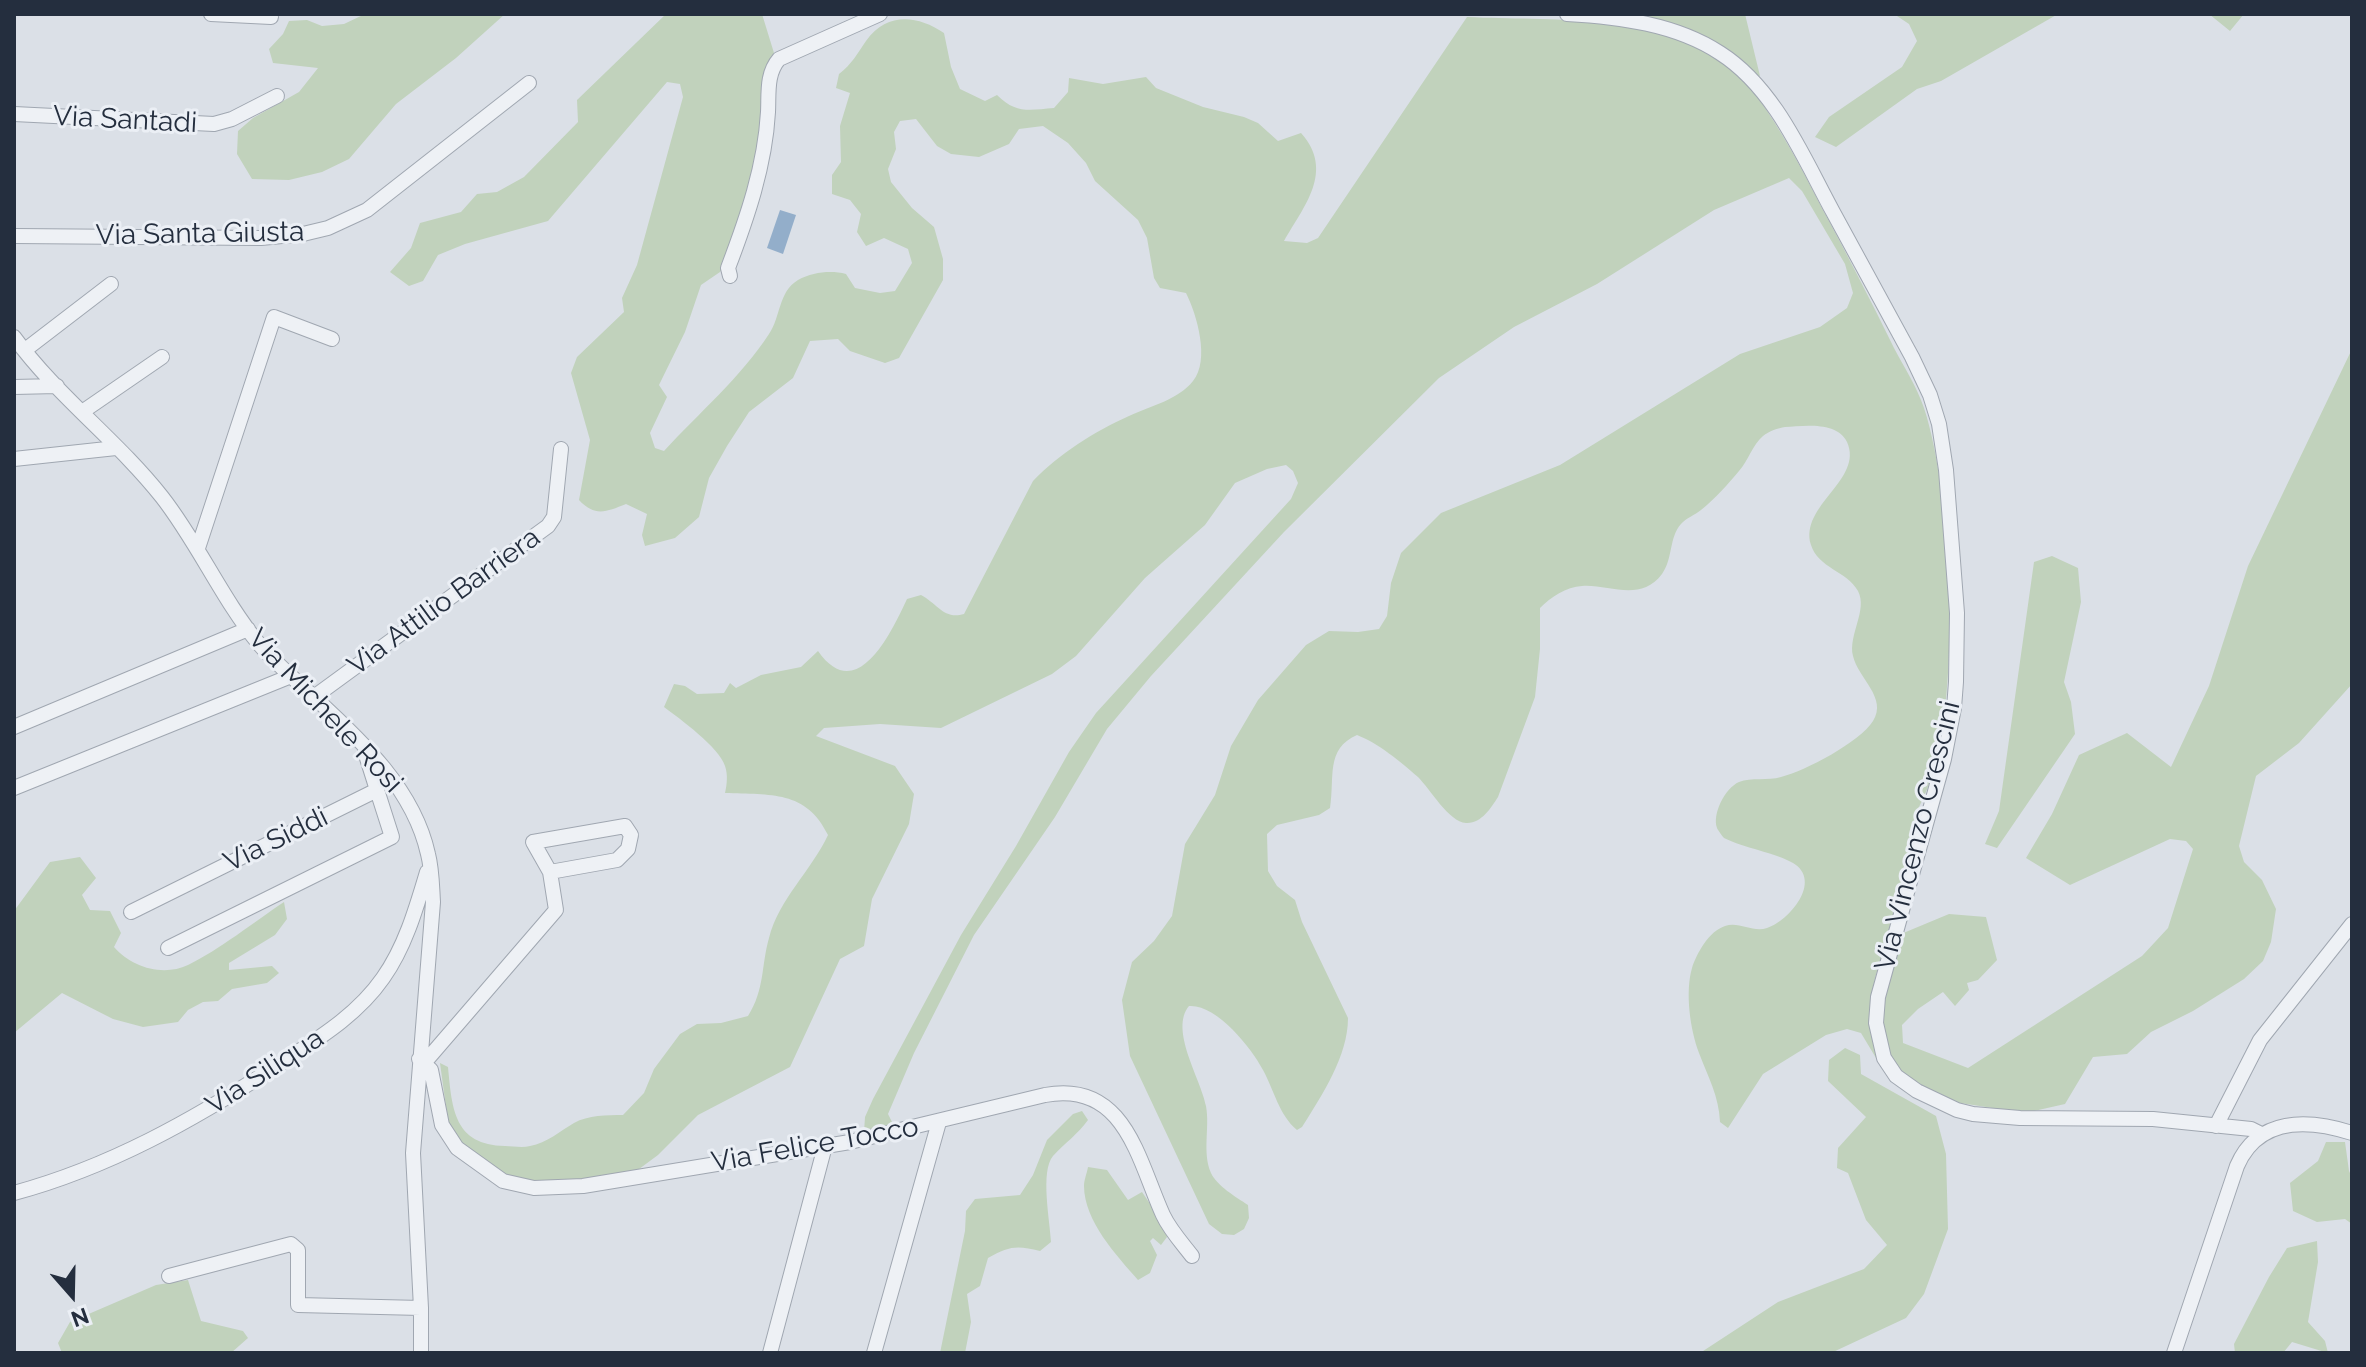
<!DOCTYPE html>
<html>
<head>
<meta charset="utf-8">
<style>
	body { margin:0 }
	#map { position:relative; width:2366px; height:1367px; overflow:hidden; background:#dbe0e7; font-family:Raleway,sans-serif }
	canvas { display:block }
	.frame { position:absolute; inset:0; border:16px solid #242e3e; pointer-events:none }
	.north { position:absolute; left:32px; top:1255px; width:80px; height:80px; -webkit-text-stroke:6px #ebeff5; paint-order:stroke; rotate:160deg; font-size:22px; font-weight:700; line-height:32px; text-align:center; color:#242e3e }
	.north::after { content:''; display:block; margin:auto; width:28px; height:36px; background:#242e3e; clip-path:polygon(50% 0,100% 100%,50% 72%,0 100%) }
</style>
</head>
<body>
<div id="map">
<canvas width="2366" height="1367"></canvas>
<div class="frame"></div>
<div class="north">N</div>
</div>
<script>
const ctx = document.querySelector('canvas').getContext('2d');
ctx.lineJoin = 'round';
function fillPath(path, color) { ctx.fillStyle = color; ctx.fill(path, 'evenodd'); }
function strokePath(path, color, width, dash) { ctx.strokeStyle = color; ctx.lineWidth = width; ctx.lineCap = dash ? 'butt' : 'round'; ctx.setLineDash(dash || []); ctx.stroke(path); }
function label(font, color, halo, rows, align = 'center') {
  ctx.font = font + ' Raleway,sans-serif'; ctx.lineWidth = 6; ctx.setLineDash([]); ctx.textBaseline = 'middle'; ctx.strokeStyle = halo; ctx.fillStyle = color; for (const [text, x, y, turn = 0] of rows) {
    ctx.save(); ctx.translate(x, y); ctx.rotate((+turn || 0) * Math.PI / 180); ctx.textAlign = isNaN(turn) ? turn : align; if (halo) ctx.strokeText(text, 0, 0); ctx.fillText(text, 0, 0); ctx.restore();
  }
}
fillPath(new Path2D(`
	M365 14H505L456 58 396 104 349 159 322 172 289 180 252 179 237 154 238 131 253 118 299 92 318 68 273 63 269 49 283 34 289 21 307 20 322 26 344 24Z
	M666 14H762L774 53 766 66 763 138 733 249 720 272 701 285 685 332 659 385 667 397 650 433 655 448 664 451C699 413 741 377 769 334 781 317 778 292 798 280 813 272 831 270 846 274L855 288 880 293 895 291 912 263 908 249 884 238 866 246 857 232 861 214 850 200 832 194V175L841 162 840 126 850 93 836 88 839 74C852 64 857 54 866 41 887 12 917 15 944 33L951 67 960 89 985 101 997 95C1016 114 1029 110 1054 108L1068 92 1069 78 1103 84 1146 77 1156 88 1203 107 1244 117 1258 123 1278 141 1301 133C1335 171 1304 206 1284 241L1307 243 1318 238 1467 17C1552 21 1646 13 1721 59 1757 81 1802 169 1822 208 1847 254 1871 301 1894 348 1904 367 1917 387 1924 408 1953 495 1965 727 1919 807L1900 894 1875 978 1872 1000 1880 1055 1876 1058 1861 1033 1847 1029 1826 1035 1763 1074 1728 1128 1720 1122C1719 1096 1708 1077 1699 1053 1690 1029 1685 992 1692 968 1697 953 1709 931 1725 926 1739 921 1753 933 1767 928 1789 921 1823 881 1793 863 1776 853 1744 848 1724 838 1723 837 1717 829 1717 828 1712 814 1725 788 1739 782 1751 777 1768 781 1781 777 1805 771 1860 742 1873 721 1888 698 1858 678 1853 656 1848 635 1868 610 1858 591 1847 571 1818 568 1811 545 1799 505 1864 480 1847 442 1837 421 1803 426 1785 427 1778 428 1769 431 1763 436 1753 444 1748 461 1739 471 1728 484 1715 499 1701 510 1695 515 1686 518 1681 524 1669 537 1673 559 1662 574 1640 603 1609 584 1582 586 1566 587 1551 597 1540 608V649L1535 697 1498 797C1491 808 1481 824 1466 823 1449 822 1430 789 1418 777 1401 762 1378 743 1357 735 1325 749 1335 778 1330 808L1319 815 1277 825 1267 834 1268 871 1277 886 1295 900 1302 922 1348 1018C1348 1056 1322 1095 1302 1127L1297 1130C1279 1115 1274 1090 1263 1070 1251 1047 1216 1004 1189 1006 1169 1030 1201 1079 1206 1106 1210 1128 1202 1152 1211 1173 1217 1186 1236 1197 1248 1205L1249 1218 1244 1229 1234 1235 1222 1234 1209 1224 1130 1056 1122 1000 1132 962 1154 941 1172 916 1185 844 1215 795 1231 746 1258 700 1306 645 1329 631 1358 632 1379 629 1387 616 1391 583 1401 553 1441 513 1560 465 1740 354 1820 327 1847 308 1853 293 1845 264 1802 191 1789 178 1714 210 1597 284 1514 327 1439 378 1284 532 1151 676 1107 729 1055 817 974 935 914 1053 888 1114 893 1124 884 1133 864 1132 865 1117 873 1099 961 935 1016 846 1069 752 1096 713 1291 499 1298 483 1293 471 1286 465 1267 469 1235 483 1205 525 1145 578 1076 656 1052 674 941 728 880 724 824 728 816 736 895 766 914 794 909 824 872 899 864 946 840 959 790 1067 698 1115 658 1155 631 1175 525 1185 484 1167 449 1129 440 1063 448 1067C452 1109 454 1145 505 1146 513 1146 522 1148 530 1146 547 1143 560 1131 574 1123 588 1115 607 1115 623 1115L644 1093 654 1069 680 1034 697 1024 721 1023 748 1016C765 989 761 966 769 938 779 899 811 871 828 835 806 790 771 795 725 793 727 785 728 774 725 766 719 747 680 719 664 707L674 684 685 686 697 694 724 693 730 683 736 688 761 675 801 667 818 651C857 707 892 631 907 599L921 595C938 604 944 620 964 614L1033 481C1059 454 1095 431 1129 416 1150 406 1178 400 1193 381 1210 360 1197 315 1186 293L1160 288 1154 278 1147 238 1138 220 1095 181 1086 163 1068 143 1043 126 1019 129 1009 144 979 157 951 154 937 146 916 119 900 121 894 132 896 149 888 169 891 182 912 208 934 227 943 259V280L899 358 885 363 850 351 838 339 810 341 793 378 749 412 727 446 709 478 699 517 675 538 645 546 642 535 647 514 626 504C606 512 595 517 579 500L590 440 571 373 577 357 624 312 622 298 637 265 683 97 680 84 667 82 548 221 465 244 438 255 423 281 409 286 390 272 411 248 420 223 461 212 477 194 497 192 524 177 578 122 577 100Z
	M1604 14H1745L1760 76 1752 74 1721 46Z
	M1894 14H2058L1941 81 1917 89 1836 147 1815 137 1829 117 1902 67 1917 41 1909 24Z
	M2209 14H2244L2230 31Z
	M2352 349V684L2299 743 2256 776 2239 846 2244 862 2262 880 2276 909 2271 942 2263 961 2244 979 2193 1011 2151 1032 2127 1054 2093 1057 2065 1104 2025 1113 1941 1100 1909 1081 1887 1061 1880 998 1901 934 1949 914 1986 917 1997 960 1978 980 1967 983 1969 990 1955 1006 1943 992 1918 1009 1902 1025 1903 1043 1968 1068 2142 956 2168 928 2193 849 2186 841 2170 839 2070 885 2026 858 2052 814 2079 755 2127 733 2171 767 2209 686 2248 566Z
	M2052 556 2078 568 2081 602 2064 682 2071 702 2075 734 1997 848 1985 844 1999 811 2034 562Z
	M80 857 96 878 82 895 90 910 110 911 121 933 114 947C131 967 163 977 188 965 219 950 254 922 284 902L287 919 275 935 229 963V970L272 966 279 973 267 983 232 989 218 1001 203 1002 188 1010 178 1022 143 1027 113 1019 62 993 14 1033V911L50 862Z
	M1845 1048 1860 1055 1861 1074 1936 1116 1946 1154 1948 1229 1924 1294 1906 1318 1831 1353H1700L1778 1302 1864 1269 1887 1245 1866 1220 1848 1173 1837 1168 1838 1148 1866 1117 1828 1081 1829 1060Z
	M1082 1111 1088 1120C1078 1134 1065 1143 1053 1156 1040 1171 1050 1221 1051 1242L1040 1251C1017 1245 1009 1246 988 1258L980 1286 967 1294 971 1322 965 1353H940L965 1231 966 1211 975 1199 1020 1195 1033 1175 1047 1140 1073 1114Z
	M2326 1142H2345L2349 1171 2352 1177V1224L2345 1219 2317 1222 2293 1211 2290 1183 2318 1161Z
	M1088 1167 1107 1170 1128 1200 1142 1192 1163 1223 1167 1237 1161 1245 1153 1238 1150 1241 1157 1255 1150 1273 1138 1280C1117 1256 1084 1221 1084 1186 1084 1180 1087 1173 1088 1167Z
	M2317 1241 2318 1262 2308 1322 2325 1341 2328 1353 2292 1342 2283 1353H2235L2234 1344 2269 1277 2287 1248Z
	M188 1280 201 1321 243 1331 248 1338 231 1353H62L58 1343 70 1322 156 1285Z`), '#c1d2bc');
fillPath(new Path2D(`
	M780 210 796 215 783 254 767 248Z`), '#93aeca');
const minor = new Path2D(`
	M211 14 271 17
	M1567 14C1619 17 1676 24 1720 53 1775 88 1803 157 1833 212 1859 260 1886 309 1912 357L1930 395 1939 424 1946 470 1957 613 1956 682 1954 708 1944 759 1878 997 1876 1023 1884 1058 1896 1076 1917 1091 1957 1110 1973 1114 2020 1118 2153 1119 2251 1129 2261 1134
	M14 114 214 124 232 119 277 96
	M14 236 261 238 303 234 328 228 367 210 529 83
	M730 276 728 268C747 218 765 166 768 112 769 94 766 74 779 59L880 14
	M14 337C57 396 117 440 162 497 198 543 222 599 259 644 276 664 297 681 316 699 362 741 414 790 428 854 432 869 432 886 433 902L413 1153 421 1308V1353
	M25 350 111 284
	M14 387 57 386
	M82 412 162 357
	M14 459 116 448
	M198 548 274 317 332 339
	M314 697 548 526 554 517 561 449
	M14 727 248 629
	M14 788 291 676
	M131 912 377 790 365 752
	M168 948 392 837 377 790
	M419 1059 431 1070 442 1125 457 1148 503 1181 534 1188 583 1186 850 1142 1045 1095C1125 1080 1138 1160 1163 1215 1170 1230 1182 1243 1192 1256
	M425 1062 556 910 550 872 533 842 625 826 631 835 628 849 617 860 550 872
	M2216 1126 2260 1040 2352 924
	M14 1193C110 1167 193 1120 275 1067 314 1041 356 1017 383 978 405 947 416 909 427 872
	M169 1276 291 1244 298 1250V1305L421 1308
	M770 1353 825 1146
	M874 1353 939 1122
	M2174 1353 2237 1166C2258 1117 2308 1119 2352 1133`);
strokePath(minor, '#a0a7b1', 16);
strokePath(minor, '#eef1f5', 14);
label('28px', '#242e3e', '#ebeff5', [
	["Via Santadi",125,120,3],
	["Via Santa Giusta",200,234,-1],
	["Via Attilio Barriera",444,602,-36],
	["Via Michele Rosi",325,711,47],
	["Via Vincenzo Crescini",1918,836,-76],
	["Via Siddi",276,840,-26],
	["Via Siliqua",265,1072,-33],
	["Via Felice Tocco",815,1145,-10]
]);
</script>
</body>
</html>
